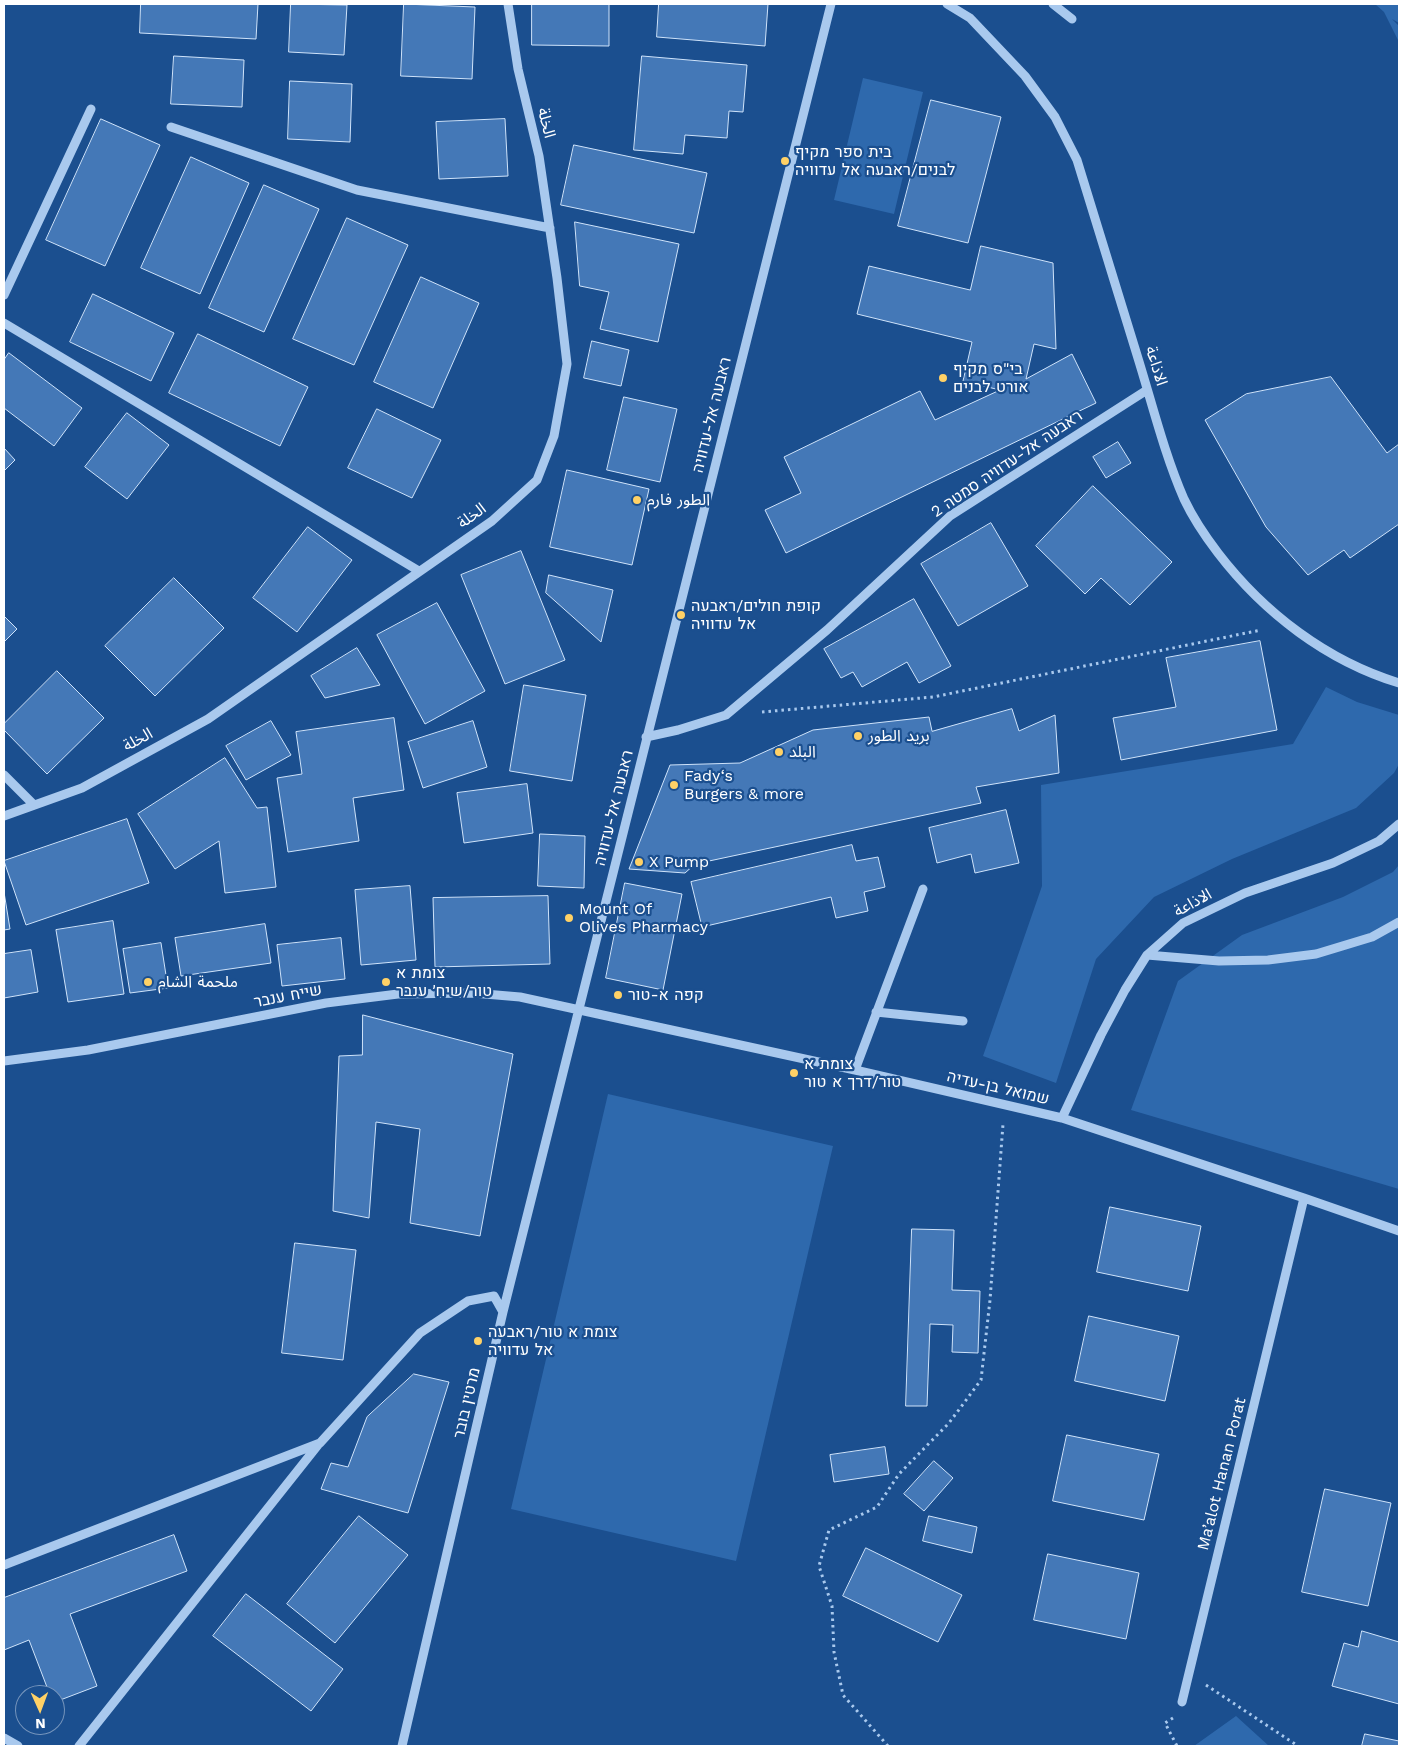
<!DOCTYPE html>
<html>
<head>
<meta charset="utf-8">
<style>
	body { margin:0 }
	#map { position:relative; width:1403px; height:1750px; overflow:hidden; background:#1b4f8f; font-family:"Work Sans",sans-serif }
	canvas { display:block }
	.frame { position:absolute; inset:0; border:5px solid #fff; pointer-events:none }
	.north { position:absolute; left:15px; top:1685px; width:50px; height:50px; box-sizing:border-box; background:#1b4f8f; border:1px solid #7695bc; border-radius:50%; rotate:178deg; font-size:14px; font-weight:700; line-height:20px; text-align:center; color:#fff }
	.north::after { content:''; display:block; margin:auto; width:18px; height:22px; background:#ffd166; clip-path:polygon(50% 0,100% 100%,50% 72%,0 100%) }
</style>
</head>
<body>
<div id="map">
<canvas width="1403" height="1750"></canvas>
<div class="frame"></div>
<div class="north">N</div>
</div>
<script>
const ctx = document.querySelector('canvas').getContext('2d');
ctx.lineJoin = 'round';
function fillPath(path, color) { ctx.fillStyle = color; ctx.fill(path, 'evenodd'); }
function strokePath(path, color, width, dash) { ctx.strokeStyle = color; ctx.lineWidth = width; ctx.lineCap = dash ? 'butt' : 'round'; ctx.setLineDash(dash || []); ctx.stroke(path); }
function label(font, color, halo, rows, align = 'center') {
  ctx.font = font + ' "Work Sans","Noto Sans Arabic",Heebo,sans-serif'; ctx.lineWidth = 4.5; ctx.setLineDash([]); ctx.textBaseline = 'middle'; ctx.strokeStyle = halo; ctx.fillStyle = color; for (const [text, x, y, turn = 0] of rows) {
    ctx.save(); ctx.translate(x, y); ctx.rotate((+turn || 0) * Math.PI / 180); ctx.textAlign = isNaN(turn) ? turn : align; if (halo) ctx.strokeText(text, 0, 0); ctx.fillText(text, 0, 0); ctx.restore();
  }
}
fillPath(new Path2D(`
	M1375 4H1399V23L1392 19 1399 26V42L1384 12Z
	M863 78 923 92 894 214 834 200Z
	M1326 687 1357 702 1399 715V764L1394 773 1356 808 1232 859 1154 897 1096 959 1056 1083 983 1056 1042 886 1041 785 1293 744Z
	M1399 865V1189L1131 1110 1178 981 1242 935 1343 897 1393 872Z
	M608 1094 833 1146 736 1561 511 1509Z
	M1236 1716 1269 1746H1194Z`), '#2e69ad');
const building = new Path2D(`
	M141 4H258L256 39 140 33Z
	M291 4 347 5 344 55 289 52Z
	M404 4 475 7 472 79 401 76Z
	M532 4H609V46L532 45Z
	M659 4H768L765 46 657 37Z
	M174 56 244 60 242 107 171 104Z
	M642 56 747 65 743 112 729 111 727 138 685 135 683 154 634 150Z
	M290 81 352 84 350 142 288 139Z
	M931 100 1001 117 968 243 898 226Z
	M101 119 160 145 105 266 46 240Z
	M505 119 508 176 439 179 436 122Z
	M574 145 707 173 694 233 561 205Z
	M191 157 249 183 200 294 141 268Z
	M264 185 319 209 264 332 209 308Z
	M347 218 408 245 354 365 293 339Z
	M575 222 679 244 658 342 600 329 609 292 580 286Z
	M981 246 1053 263 1056 349 1034 344 1026 379 1072 354 1096 403 786 553 765 510 801 493 784 457 920 391 935 420 1000 390 963 381 972 342 857 314 869 266 970 290Z
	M421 277 479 303 433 408 374 382Z
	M93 294 174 333 151 381 70 342Z
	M198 334 308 387 280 446 169 393Z
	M592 341 629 350 621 386 584 378Z
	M9 353 82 408 54 446 4 408V360Z
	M1331 377 1387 453 1399 444V524L1350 558 1344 550 1308 575 1266 527 1205 420 1246 394Z
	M624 397 677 409 660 482 607 470Z
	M377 409 441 440 412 498 348 468Z
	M127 413 169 445 127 499 85 467Z
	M1118 442 1131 463 1106 478 1093 457Z
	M4 448 15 460 4 471Z
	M567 470 649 489 632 565 550 547Z
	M1093 486 1172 562 1130 605 1101 578 1085 594 1036 546Z
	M991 523 1028 586 958 626 921 564Z
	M308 527 352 560 297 632 253 598Z
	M521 551 565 660 505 684 461 575Z
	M549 575 613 590 601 642 546 593Z
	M174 578 224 628 155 696 105 646Z
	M914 599 951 666 919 683 907 662 862 687 853 672 841 678 824 649Z
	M437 603 485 691 425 724 377 635Z
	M4 616 17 629 4 642Z
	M1260 641 1277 730 1121 760 1113 718 1176 707 1166 658Z
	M357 648 380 685 325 698 311 676Z
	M57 671 104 718 47 774 4 730V724Z
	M524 685 586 695 572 781 510 771Z
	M1012 709 1019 731 1055 715 1059 773 976 787 981 803 695 864 685 873 629 869 670 765 740 763 813 730 929 717 932 731Z
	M394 718 404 790 353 798 359 841 288 852 277 778 302 774 296 732Z
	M271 721 291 755 246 780 226 746Z
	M473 721 487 767 423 788 408 742Z
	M225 758 257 808 267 807 276 887 225 893 219 841 175 869 138 814Z
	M527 784 533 833 464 843 457 793Z
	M1006 810 1019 863 975 873 971 854 937 863 929 828Z
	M127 819 149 883 26 925 4 861Z
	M540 834 585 836 584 888 538 886Z
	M852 845 856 861 878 857 885 887 864 892 868 911 836 918 831 897 702 927 691 882Z
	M625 883 682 894 663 990 606 978Z
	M410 886 416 960 361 965 355 890Z
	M4 892 10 929 4 930Z
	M548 896 550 964 435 967 433 898Z
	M113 921 124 994 68 1002 56 930Z
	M265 924 271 963 181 976 175 938Z
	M341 938 345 979 282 986 277 945Z
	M161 943 168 988 130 993 123 949Z
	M31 950 38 992 4 998V954Z
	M363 1015 513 1054 480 1236 410 1223 420 1129 376 1122 369 1218 333 1211 339 1056 362 1055Z
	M1110 1207 1201 1226 1188 1291 1097 1272Z
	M912 1229 954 1230 952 1290 980 1291 978 1353 952 1352 953 1325 930 1324 927 1406H906Z
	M295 1243 356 1250 343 1360 282 1353Z
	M1089 1316 1179 1336 1165 1401 1075 1381Z
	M414 1374 449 1382 408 1513 321 1489 331 1463 348 1467 367 1417Z
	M1067 1435 1159 1454 1144 1520 1053 1501Z
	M885 1447 889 1474 834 1482 830 1455Z
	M934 1461 953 1478 924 1511 904 1494Z
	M1325 1489 1391 1503 1368 1606 1302 1592Z
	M359 1516 408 1555 335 1643 287 1604Z
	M929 1516 977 1527 972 1553 923 1541Z
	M174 1535 187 1571 70 1614 97 1686 55 1702V1695H50L29 1640 4 1650V1598Z
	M866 1548 962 1595 938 1642 843 1596Z
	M1048 1554 1139 1573 1126 1639 1034 1620Z
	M246 1594 343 1669 311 1711 213 1636Z
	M1362 1631 1399 1642V1704L1332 1686 1344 1643 1358 1647Z
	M1365 1734 1399 1741V1746H1362Z`);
fillPath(building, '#4478b7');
strokePath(building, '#cfe3fa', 1);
strokePath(new Path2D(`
	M762 712 933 697 1261 630
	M1206 1685 1298 1746
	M1173 1718 1165 1723 1177 1746
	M888 1746 843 1695 834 1652 832 1606 819 1566 829 1530 877 1507 899 1474 949 1423 981 1380 990 1300 1003 1124`), '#a9c9ee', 3, [2.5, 4]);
strokePath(new Path2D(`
	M947 4 970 18 1025 76 1055 117 1077 160C1097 225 1117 290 1137 355 1152 403 1164 453 1184 499 1193 518 1205 536 1218 553 1264 613 1327 661 1399 683
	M1053 4 1072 19
	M171 127 357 190 550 228
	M4 295 91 109
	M4 323 419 571
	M646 737 678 730 726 715 827 630 950 516 1147 390
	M4 775 34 805
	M4 816 82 788 208 719 492 521 537 480 554 436 567 364 557 278 539 156 518 69 508 4
	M1147 955 1219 961 1268 960 1316 954 1372 937 1399 922
	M876 1012 963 1021
	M4 1061 88 1050 326 1003 398 994 473 993 520 997 855 1070 1062 1118 1304 1198 1399 1231
	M855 1070 923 889
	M1062 1118 1101 1035 1125 990 1147 955 1183 923 1245 893 1333 863 1379 841 1399 824
	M4 1565 320 1443 420 1333 468 1301 494 1296 503 1312
	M1182 1702 1304 1198
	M4 1738 18 1746
	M79 1746 318 1445
	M402 1746 503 1312 831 4`), '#a9c9ee', 9);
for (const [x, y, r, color] of [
	[785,161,5,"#ffd166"],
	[943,378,5,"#ffd166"],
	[637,500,5,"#ffd166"],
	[681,615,5,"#ffd166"],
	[858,736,5,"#ffd166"],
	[779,752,5,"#ffd166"],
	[674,785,5,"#ffd166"],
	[639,862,5,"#ffd166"],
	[569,918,5,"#ffd166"],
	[148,982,5,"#ffd166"],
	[386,982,5,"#ffd166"],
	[618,995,5,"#ffd166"],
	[794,1073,5,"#ffd166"],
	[478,1341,5,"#ffd166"]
]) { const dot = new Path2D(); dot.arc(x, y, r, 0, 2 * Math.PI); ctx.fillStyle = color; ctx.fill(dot); strokePath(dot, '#1b4f8f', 2); }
label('16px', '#fff', '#1b4f8f', [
	["الخلة",546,123,76],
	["الاذاعة",1156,366,73],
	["ראבעה אל-עדוויה",712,415,-76],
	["ראבעה אל-עדוויה סמטה 2",1007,464,-34],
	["الخلة",472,516,-36],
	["الخلة",138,740,-29],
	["ראבעה אל-עדוויה",614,808,-76],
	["الاذاعة",1193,903,-29],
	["שייח ענבר",288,996,-11],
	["שמואל בן-עדיה",998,1088,13],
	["מרטין בובר",467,1403,-77],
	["Ma’alot Hanan Porat",1222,1474,-76]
]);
label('16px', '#fff', '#1b4f8f', [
	["בית ספר מקיף",795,152],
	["לבנים/ראבעה אל עדוויה",795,170],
	["בי\"ס מקיף",953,369],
	["אורט לבנים",953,387],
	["الطور فارم",647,500],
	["קופת חולים/ראבעה",691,606],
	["אל עדוויה",691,624],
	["بريد الطور",868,736],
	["البلد",789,752],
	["Fady‘s",684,776],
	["Burgers & more",684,794],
	["X Pump",649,862],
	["Mount Of",579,909],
	["Olives Pharmacy",579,927],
	["צומת א",396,973],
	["טור/שיח׳ ענבר",396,991],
	["ملحمة الشام",158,982],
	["קפה א-טור",628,995],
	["צומת א",804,1064],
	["טור/דרך א טור",804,1082],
	["צומת א טור/ראבעה",488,1332],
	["אל עדוויה",488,1350]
], 'left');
</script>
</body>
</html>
